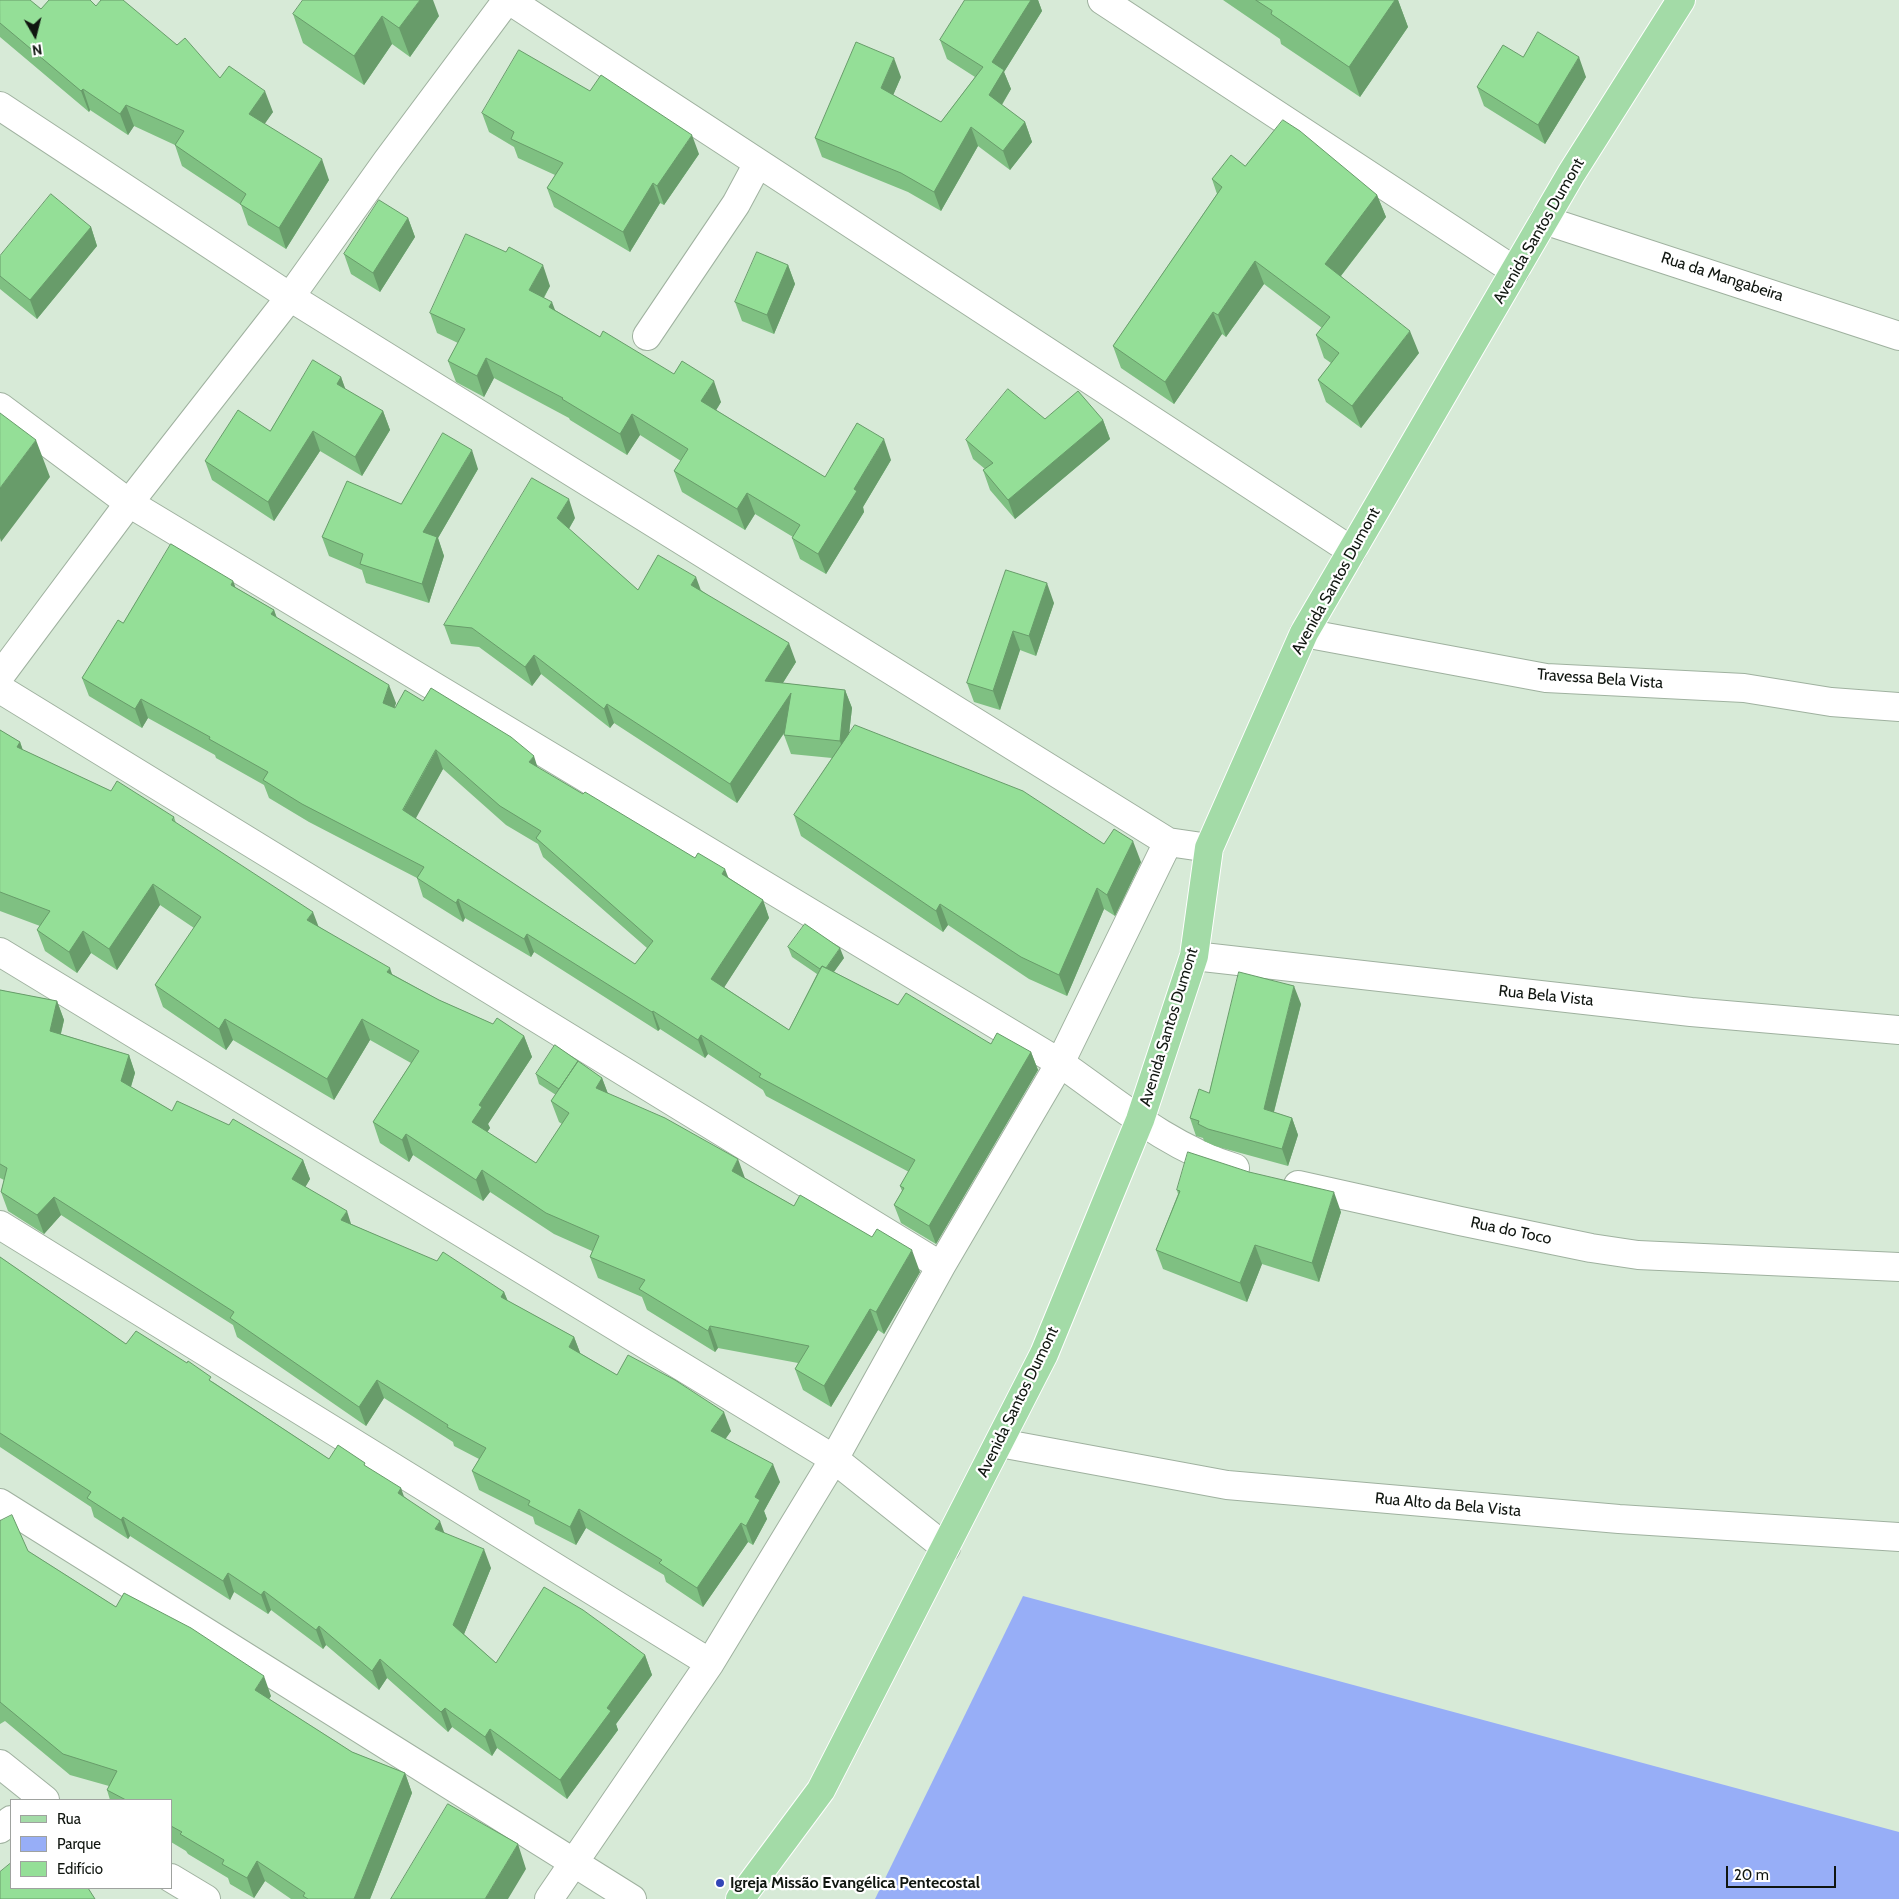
<!DOCTYPE html>
<html>
<head>
<meta charset="utf-8">
<style>
	body { margin:0 }
	#map { position:relative; width:1899px; height:1899px; overflow:hidden; background:#d7ead7; font-family:Cabin,sans-serif }
	canvas { display:block }
	.legend { position:absolute; left:10px; top:1799px; width:162px; height:90px; box-sizing:border-box; background:#fff; border:1px solid #9fa29f; margin:0; padding:6px 9px; list-style:none; font-size:15px; color:#101610 }
	.legend li { display:flex; align-items:center; gap:10px; height:25px }
	.legend b { width:25px; border:1px solid #9fa29f }
	.north { position:absolute; left:10px; top:10px; width:50px; height:50px; -webkit-text-stroke:4px #fff; paint-order:stroke; rotate:172deg; font-size:14px; font-weight:700; line-height:20px; text-align:center; color:#101610 }
	.north::after { content:''; display:block; margin:auto; width:18px; height:22px; background:#101610; clip-path:polygon(50% 0,100% 100%,50% 72%,0 100%) }
	.scale { position:absolute; left:1726px; top:1866px; width:110px; height:22px; box-sizing:border-box; border:2px solid #101610; border-top:0; padding-left:6px; font-size:15px; line-height:18px; white-space:nowrap; color:#101610; -webkit-text-stroke:4px #fff; paint-order:stroke }
</style>
</head>
<body>
<div id="map">
<canvas width="1899" height="1899"></canvas>
<ul class="legend">
<li><b style="height:6px;background:#a3dba7"></b>Rua</li>
<li><b style="height:14px;background:#97aef7"></b>Parque</li>
<li><b style="height:14px;background:#94df97"></b>Edifício</li>
</ul>
<div class="north">N</div>
<div class="scale">20 m</div>
</div>
<script>
const ctx = document.querySelector('canvas').getContext('2d');
ctx.lineJoin = 'round';
function fillPath(path, color) { ctx.fillStyle = color; ctx.fill(path, 'evenodd'); }
function strokePath(path, color, width, dash) { ctx.strokeStyle = color; ctx.lineWidth = width; ctx.lineCap = dash ? 'butt' : 'round'; ctx.setLineDash(dash || []); ctx.stroke(path); }
function label(font, color, halo, rows, align = 'center') {
  ctx.font = font + ' Cabin,sans-serif'; ctx.lineWidth = 4.5; ctx.setLineDash([]); ctx.textBaseline = 'middle'; ctx.strokeStyle = halo; ctx.fillStyle = color; for (const [text, x, y, turn = 0] of rows) {
    ctx.save(); ctx.translate(x, y); ctx.rotate((+turn || 0) * Math.PI / 180); ctx.textAlign = isNaN(turn) ? turn : align; if (halo) ctx.strokeText(text, 0, 0); ctx.fillText(text, 0, 0); ctx.restore();
  }
}
fillPath(new Path2D(`
	M1023 1596 1899 1832V1899H875Z`), '#97aef7');
const street = new Path2D(`
	M509 0 1352 551
	M1102 0 1515 271
	M0 106 290 297 1168 842 1209 848
	M1544 220 1899 336
	M647 336 736 204 758 163
	M0 407 129 503 1060 1063C1116 1102 1169 1148 1235 1168
	M1304 633 1546 678 1744 688 1831 702 1899 707
	M0 676 129 503 290 297 387 161 507 0
	M0 689 941 1266
	M0 952 834 1459 946 1548
	M1194 956 1691 1012 1899 1030
	M1298 1185 1460 1221 1591 1248 1638 1255 1899 1267
	M0 1225 710 1663
	M1000 1443 1227 1485 1619 1519 1899 1537
	M0 1503 632 1899
	M0 1764 45 1800
	M0 1829 11 1820
	M171 1878 206 1899
	M549 1899 710 1663 834 1459 941 1266 1060 1063 1168 842`);
const primary = new Path2D(`
	M740 1899 821 1790 1044 1354 1140 1120 1194 956 1209 848 1304 633 1571 174 1681 0`);
strokePath(street, '#9fb19f', 30);
strokePath(primary, '#fff', 30);
strokePath(street, '#fff', 28);
strokePath(primary, '#a3dba7', 28);
fillPath(new Path2D(`
	M0 0 41 9 96 6 177 45 220 78 273 112 264 124 329 180 286 249 248 225 241 205 182 166 175 145 134 126 128 135 90 110 89 112 0 37Z
	M965 0H1038L1042 11 1004 72 1011 89 1002 105 1025 122 1032 142 1010 170 978 146 941 211 908 192 822 157 815 138 901 77 893 95 941 122 975 77 947 59 940 40Z
	M1223 0H1398L1408 27 1360 97 1281 44 1280 39Z
	M293 14 439 16 410 57 392 44 364 85 303 43Z
	M1523 57 1586 77 1545 144 1484 106 1477 87Z
	M482 113 699 154 664 205 660 203 630 252 554 207 547 188 555 175 518 158 514 147 489 132Z
	M1245 166 1377 195 1386 217 1341 276 1419 353 1361 428 1326 402 1318 380 1331 363 1324 358 1316 335 1322 328 1264 284 1226 337 1222 334 1174 404 1121 368 1113 346 1217 194 1212 179Z
	M408 218 415 237 380 292 351 274 344 254Z
	M91 227 97 246 37 319 0 289V256Z
	M788 265 795 284 774 334 742 321 735 302Z
	M550 286 544 298 555 310 600 337 721 402 716 410 825 477 891 460 863 507 864 512 826 574 800 559 792 538 793 537 755 514 745 530 682 492 674 471 681 461 640 435 627 455 570 420 569 418 494 378 484 397 456 382 448 361 458 343 437 333 430 313Z
	M341 377 345 389 383 411 390 430 362 476 320 451 274 521 212 480 205 461 270 431Z
	M1045 419 1103 420 1110 439 1015 519 990 490 983 470 985 469 973 459 966 440Z
	M478 469 438 538 444 556 429 603 366 583 362 570 329 556 322 537 401 504Z
	M575 518 569 529 638 590H701L796 662 783 683 845 690 852 708 849 734 1104 844 1141 862 1115 916 1104 909 1067 996 1029 979 948 925 943 932 801 836 794 815 832 758 791 754 784 735 785 732 737 803 614 723 610 728 541 674 532 686 479 647 451 644 444 625Z
	M1006 570 1054 603 1036 656 1020 650 1000 710 974 702 967 683Z
	M233 581 235 587 274 610 277 618 396 703 394 708 538 768 583 794 729 878 763 900 769 918 724 987 789 1030 817 974 792 957 788 947 844 958 834 972 898 1005 991 1044 1031 1052 1038 1070 936 1244 901 1223 894 1205 902 1191 900 1186 909 1172 766 1096 763 1090 708 1054 705 1058 660 1029 658 1031 534 952 531 957 465 918 463 922 423 897 417 878 309 822 269 798 264 785 216 758 215 755 148 718 142 728 89 696 82 678 123 623ZM443 769 506 825 538 844 543 857 647 948 635 964 415 818Z
	M0 730 20 742 23 750 111 791 174 817 176 823 318 926 392 974 439 1000 493 1024 524 1036 532 1057 488 1124 490 1128 487 1132 536 1163 562 1124 559 1122 551 1101 556 1095 539 1084 536 1074 578 1061 579 1062 602 1078 608 1094 745 1178 794 1206 920 1272 884 1334 878 1330 831 1407 803 1390 795 1369 798 1363 718 1348 715 1352 647 1310 642 1297 598 1278 590 1257 592 1251 554 1234 490 1192 483 1201 413 1155 409 1162 380 1143 373 1122 411 1063 370 1040 334 1100 233 1040 226 1050 163 1007 155 985 194 928 160 905 117 970 91 953 77 973 45 951 37 930 40 926 0 911Z
	M0 990 57 1001 64 1020 61 1034 129 1055 135 1073 131 1087 172 1111 303 1160 310 1179 305 1187 351 1224 504 1292 508 1301 574 1337 580 1353 617 1375 731 1431 725 1439 780 1482 764 1511 767 1519 753 1545 748 1542 703 1607 666 1582 664 1575 586 1528 576 1545 535 1524 533 1517 479 1490 472 1471 479 1459 454 1446 453 1442 384 1398 366 1426 237 1337 233 1325 61 1215 44 1234 8 1211 1 1192 4 1180 0 1178Z
	M1301 1004 1274 1112 1292 1118 1298 1135 1288 1166 1215 1146 1204 1141 1203 1138 1196 1136 1190 1118 1209 1093Z
	M1249 1172 1341 1212 1319 1282 1262 1264 1247 1302 1163 1269 1156 1250 1178 1194 1177 1190Z
	M0 1257 126 1344 213 1382 329 1459 367 1467 405 1497 445 1533 491 1568 464 1634 496 1663 645 1655 652 1675 616 1724 618 1730 567 1799 497 1748 492 1756 452 1727 448 1732 387 1678 379 1690 326 1645 323 1649 271 1610 268 1614 234 1592 230 1600 130 1536 128 1539 94 1517 91 1507 0 1447Z
	M0 1521 28 1551 116 1607 271 1696 269 1699 352 1752 405 1773 412 1793 370 1899H291L265 1881 254 1898 230 1884 228 1878 188 1854 186 1851 171 1842V1800H110L107 1790 109 1786 70 1775 5 1721 0 1724Z`), '#7fc082');
fillPath(new Path2D(`
	M420 0H433L439 16 410 57 399 28Z
	M1031 0H1038L1042 11 1004 72 1011 89 996 114 989 95 992 62Z
	M1395 0H1398L1408 27 1360 97 1349 67Z
	M382 16 392 44 364 85 354 56Z
	M1579 57 1586 77 1545 144 1538 125Z
	M894 58 901 77 888 107 881 88Z
	M83 89 90 110 89 112 81 91Z
	M265 91 273 112 257 135 249 114Z
	M126 105 134 126 128 135 120 114Z
	M1025 122 1032 142 1010 170 1003 151Z
	M971 127 978 146 941 211 934 192Z
	M692 135 699 154 664 205 657 186Z
	M322 159 329 180 286 249 279 228Z
	M653 183 660 203 630 252 623 232Z
	M1377 195 1386 217 1333 286 1325 264Z
	M408 218 415 237 380 292 373 273Z
	M91 227 97 246 37 319 30 300Z
	M1255 261 1264 284 1226 337 1218 315Z
	M543 265 550 286 536 311 529 290Z
	M788 265 795 284 774 334 767 315Z
	M552 302 560 323 549 307Z
	M1213 312 1222 334 1174 404 1165 382Z
	M1410 331 1419 353 1361 428 1352 406Z
	M486 358 494 378 484 397 477 376Z
	M341 377 348 396 337 384Z
	M714 381 721 402 709 422 701 401Z
	M383 411 390 430 362 476 355 457Z
	M632 414 640 435 627 455 620 434Z
	M1103 420 1110 439 1015 519 1008 500Z
	M313 431 320 451 274 521 268 502Z
	M884 439 891 460 863 507 864 512 826 574 818 554 854 489Z
	M36 440 50 477 1 542 0 538V488Z
	M472 450 478 469 438 538 444 556 429 603 422 584 423 532Z
	M747 493 755 514 745 530 737 509Z
	M569 499 575 518 564 537 557 518Z
	M696 577 703 596 691 585Z
	M233 581 240 599 231 585Z
	M1047 583 1054 603 1036 656 1029 636Z
	M274 610 280 628 271 614Z
	M1013 631 1020 650 1000 710 993 691Z
	M789 643 796 662 772 700 765 681Z
	M534 655 541 674 532 686 525 667Z
	M389 685 396 703 390 721 383 703Z
	M845 690 852 708 846 760 840 741Z
	M791 693 798 712 737 803 730 784Z
	M141 699 148 718 142 728 135 709Z
	M607 704 614 723 610 728 604 709Z
	M20 742 27 763 17 747Z
	M436 750 443 769 410 829 403 810Z
	M534 756 540 775 529 762Z
	M1133 841 1141 862 1115 916 1107 895Z
	M725 869 732 887 722 874Z
	M153 884 160 905 117 970 109 949Z
	M1097 888 1104 909 1067 996 1059 975Z
	M458 899 465 918 463 922 456 903Z
	M763 900 769 918 718 997 711 979Z
	M940 904 948 925 943 932 936 911Z
	M313 912 321 933 307 920Z
	M83 931 91 953 77 973 69 952Z
	M527 934 534 952 531 957 524 939Z
	M840 948 844 958 827 981 824 972Z
	M390 968 397 989 387 972Z
	M1294 986 1301 1004 1270 1127 1264 1109Z
	M57 1001 64 1020 57 1049 50 1031Z
	M653 1011 660 1029 658 1031 652 1012Z
	M225 1019 233 1040 226 1050 219 1029Z
	M362 1019 370 1040 334 1100 327 1079Z
	M701 1035 708 1054 705 1058 698 1040Z
	M524 1036 532 1057 488 1124 490 1128 480 1143 472 1122 479 1105Z
	M1031 1052 1038 1070 936 1244 929 1226Z
	M129 1055 135 1073 127 1099 121 1081Z
	M602 1078 610 1099 596 1088Z
	M1292 1118 1298 1135 1288 1166 1282 1149Z
	M406 1134 413 1155 409 1162 402 1140Z
	M738 1159 746 1181 732 1171Z
	M303 1160 310 1179 299 1198 292 1179Z
	M482 1170 490 1192 483 1201 476 1180Z
	M1334 1192 1341 1212 1319 1282 1312 1263Z
	M54 1197 61 1215 44 1234 37 1215Z
	M347 1211 353 1230 341 1220Z
	M1255 1245 1262 1264 1247 1302 1240 1283Z
	M912 1250 920 1272 884 1334 876 1312Z
	M504 1292 511 1310 501 1297Z
	M870 1309 878 1330 831 1407 824 1386Z
	M710 1326 718 1348 715 1352 708 1331Z
	M574 1337 581 1355 569 1347Z
	M377 1380 384 1398 366 1426 359 1407Z
	M724 1412 731 1431 718 1450 711 1431Z
	M773 1464 780 1482 764 1511 767 1519 753 1545 746 1526 755 1497Z
	M401 1488 408 1508 398 1493Z
	M579 1509 586 1528 576 1545 570 1527Z
	M123 1517 130 1536 128 1539 121 1520Z
	M440 1521 447 1540 435 1529Z
	M741 1523 748 1542 703 1607 697 1588Z
	M484 1549 491 1568 460 1644 453 1625Z
	M228 1573 234 1592 230 1600 223 1581Z
	M264 1591 271 1610 268 1614 261 1595Z
	M319 1626 326 1645 323 1649 316 1630Z
	M645 1655 652 1675 616 1724 618 1730 567 1799 560 1780 607 1708Z
	M380 1659 387 1678 379 1690 372 1671Z
	M264 1676 271 1696 262 1710 255 1690Z
	M445 1708 452 1727 448 1732 441 1712Z
	M490 1729 497 1748 492 1756 485 1737Z
	M405 1773 412 1793 370 1899H354Z
	M518 1844 526 1869 508 1899H485Z
	M257 1861 265 1881 254 1898 247 1878Z`), '#689c6a');
const building = new Path2D(`
	M0 0H30L41 9 49 0H90L96 6 101 0H123L177 45 185 38 220 78 229 66 265 91 249 114 322 159 279 228 240 204 246 194 175 145 184 131 126 105 120 114 83 89 81 91 0 23Z
	M303 0H420L399 28 382 16 354 56 293 14Z
	M965 0H1031L992 62 1004 70 989 95 1025 122 1003 151 971 127 934 192 901 173 815 138 856 42 894 58 881 88 941 122 983 67 940 40Z
	M1256 0H1395L1349 67 1271 14 1272 11Z
	M1538 32 1579 57 1538 125 1477 87 1503 45 1523 57Z
	M519 50 590 91 601 75 692 135 657 186 653 183 623 232 547 188 563 163 511 139 514 132 482 113Z
	M1283 120 1300 131 1377 195 1325 264 1410 331 1352 406 1318 380 1339 353 1316 335 1330 317 1255 261 1218 315 1213 312 1165 382 1113 346 1222 187 1212 179 1231 155 1245 166Z
	M51 194 91 227 30 300 0 276V256Z
	M379 200 408 218 373 273 344 254Z
	M466 234 506 252 509 247 543 265 529 290 552 302 549 307 600 337 603 331 674 374 682 361 714 381 701 401 825 477 857 423 884 439 854 489 857 491 818 554 792 538 800 525 747 493 737 509 674 471 688 449 632 414 620 434 562 399 563 398 486 358 477 376 448 361 465 329 430 313Z
	M757 252 788 265 767 315 735 302Z
	M313 360 341 377 337 384 383 411 355 457 313 431 268 502 205 461 238 410 270 431Z
	M1008 389 1045 419 1078 391 1103 420 1008 500 983 470 993 463 966 440Z
	M0 413 36 440 0 488Z
	M443 433 472 450 423 532 437 537 422 584 360 564 363 554 322 537 347 481 401 504Z
	M532 478 569 499 557 518 638 590 658 555 696 577 691 585 789 643 765 681 845 690 840 741 784 735 791 693 730 784 607 704 604 709 534 655 525 667 472 628 444 625Z
	M171 544 233 581 231 585 274 610 271 614 389 685 383 703 395 708 405 690 423 701 431 688 511 737 534 756 529 762 583 794 585 792 695 858 698 853 725 869 722 874 763 900 711 979 789 1030 822 966 898 1005 906 993 991 1044 997 1033 1031 1052 929 1226 894 1205 904 1188 900 1186 915 1160 759 1077 761 1074 701 1035 698 1040 653 1011 652 1012 527 934 524 939 458 899 456 903 417 878 424 867 302 804 263 780 268 772 209 739 210 737 141 699 135 709 82 678 118 620 123 623ZM436 750 500 806 541 831 536 838 653 941 635 964 403 810Z
	M1006 570 1047 583 1029 636 1013 631 993 691 967 683Z
	M855 725 1023 791 1104 844 1114 829 1133 841 1107 895 1097 888 1059 975 1021 957 940 904 936 911 794 815Z
	M0 730 20 742 17 747 111 791 117 781 174 817 172 820 313 912 307 920 390 968 387 972 439 1000 493 1024 497 1018 524 1036 479 1105 482 1107 472 1122 536 1163 569 1113 551 1101 578 1061 602 1078 596 1088 665 1118 738 1159 732 1171 794 1206 800 1195 872 1237 877 1229 912 1250 876 1312 870 1309 824 1386 795 1369 809 1346 710 1326 708 1331 639 1289 645 1280 590 1257 599 1236 546 1213 482 1170 476 1180 406 1134 402 1140 373 1122 419 1051 362 1019 327 1079 225 1019 219 1029 155 985 201 917 153 884 109 949 83 931 69 952 37 930 50 911 0 892Z
	M805 924 840 948 826 968 822 966 820 969 788 947Z
	M1239 972 1294 986 1264 1109 1292 1118 1282 1149 1208 1129 1198 1124 1199 1121 1190 1118 1199 1089 1209 1093Z
	M0 990 57 1001 50 1031 129 1055 121 1081 172 1111 177 1101 229 1125 233 1119 303 1160 292 1179 347 1211 341 1220 437 1261 443 1252 504 1292 501 1297 574 1337 569 1347 617 1375 628 1355 675 1380 724 1412 711 1431 773 1464 755 1497 760 1500 746 1526 741 1523 697 1588 659 1563 662 1560 579 1509 570 1527 528 1505 530 1501 472 1471 486 1448 447 1427 448 1425 377 1380 359 1407 230 1318 234 1312 54 1197 37 1215 1 1192 7 1168 0 1164Z
	M555 1045 578 1061 559 1089 536 1074Z
	M1188 1152 1249 1172 1334 1192 1312 1263 1255 1245 1240 1283 1156 1250 1180 1191 1177 1190Z
	M0 1257 126 1344 136 1331 187 1363 188 1361 211 1377 209 1380 329 1459 338 1445 365 1463 364 1465 401 1488 398 1493 440 1521 435 1529 484 1549 453 1625 496 1663 544 1587 583 1610 645 1655 607 1708 611 1711 560 1780 490 1729 485 1737 445 1708 441 1712 380 1659 372 1671 319 1626 316 1630 264 1591 261 1595 228 1573 223 1581 123 1517 121 1520 87 1498 91 1492 0 1433Z
	M12 1515 28 1551 116 1607 124 1593 191 1628 264 1676 255 1690 352 1752 405 1773 354 1899H308L303 1896 305 1893 257 1861 247 1878 222 1864 224 1860 180 1834 182 1832 171 1826V1800H126L107 1790 117 1771 63 1754 0 1702V1521Z
	M448 1804 518 1844 485 1899H391Z
	M11 1863V1888H88L95 1899H0V1872Z`);
fillPath(building, '#94df97');
strokePath(building, '#689c6a', 1);
for (const [x, y, r, color] of [
	[720,1883,5,"#3245b7"]
]) { const dot = new Path2D(); dot.arc(x, y, r, 0, 2 * Math.PI); ctx.fillStyle = color; ctx.fill(dot); strokePath(dot, '#fff', 2); }
label('16px', '#101610', '#fff', [
	["Avenida Santos Dumont",1539,231,-60],
	["Rua da Mangabeira",1722,277,18],
	["Avenida Santos Dumont",1336,581,-61],
	["Travessa Bela Vista",1600,679,4],
	["Rua Bela Vista",1546,996,6],
	["Avenida Santos Dumont",1169,1027,-73],
	["Rua do Toco",1511,1231,12],
	["Avenida Santos Dumont",1018,1402,-64],
	["Rua Alto da Bela Vista",1448,1505,5]
]);
label('bold 16px', '#101610', '#fff', [
	["Igreja Missão Evangélica Pentecostal",730,1883]
], 'left');
</script>
</body>
</html>
